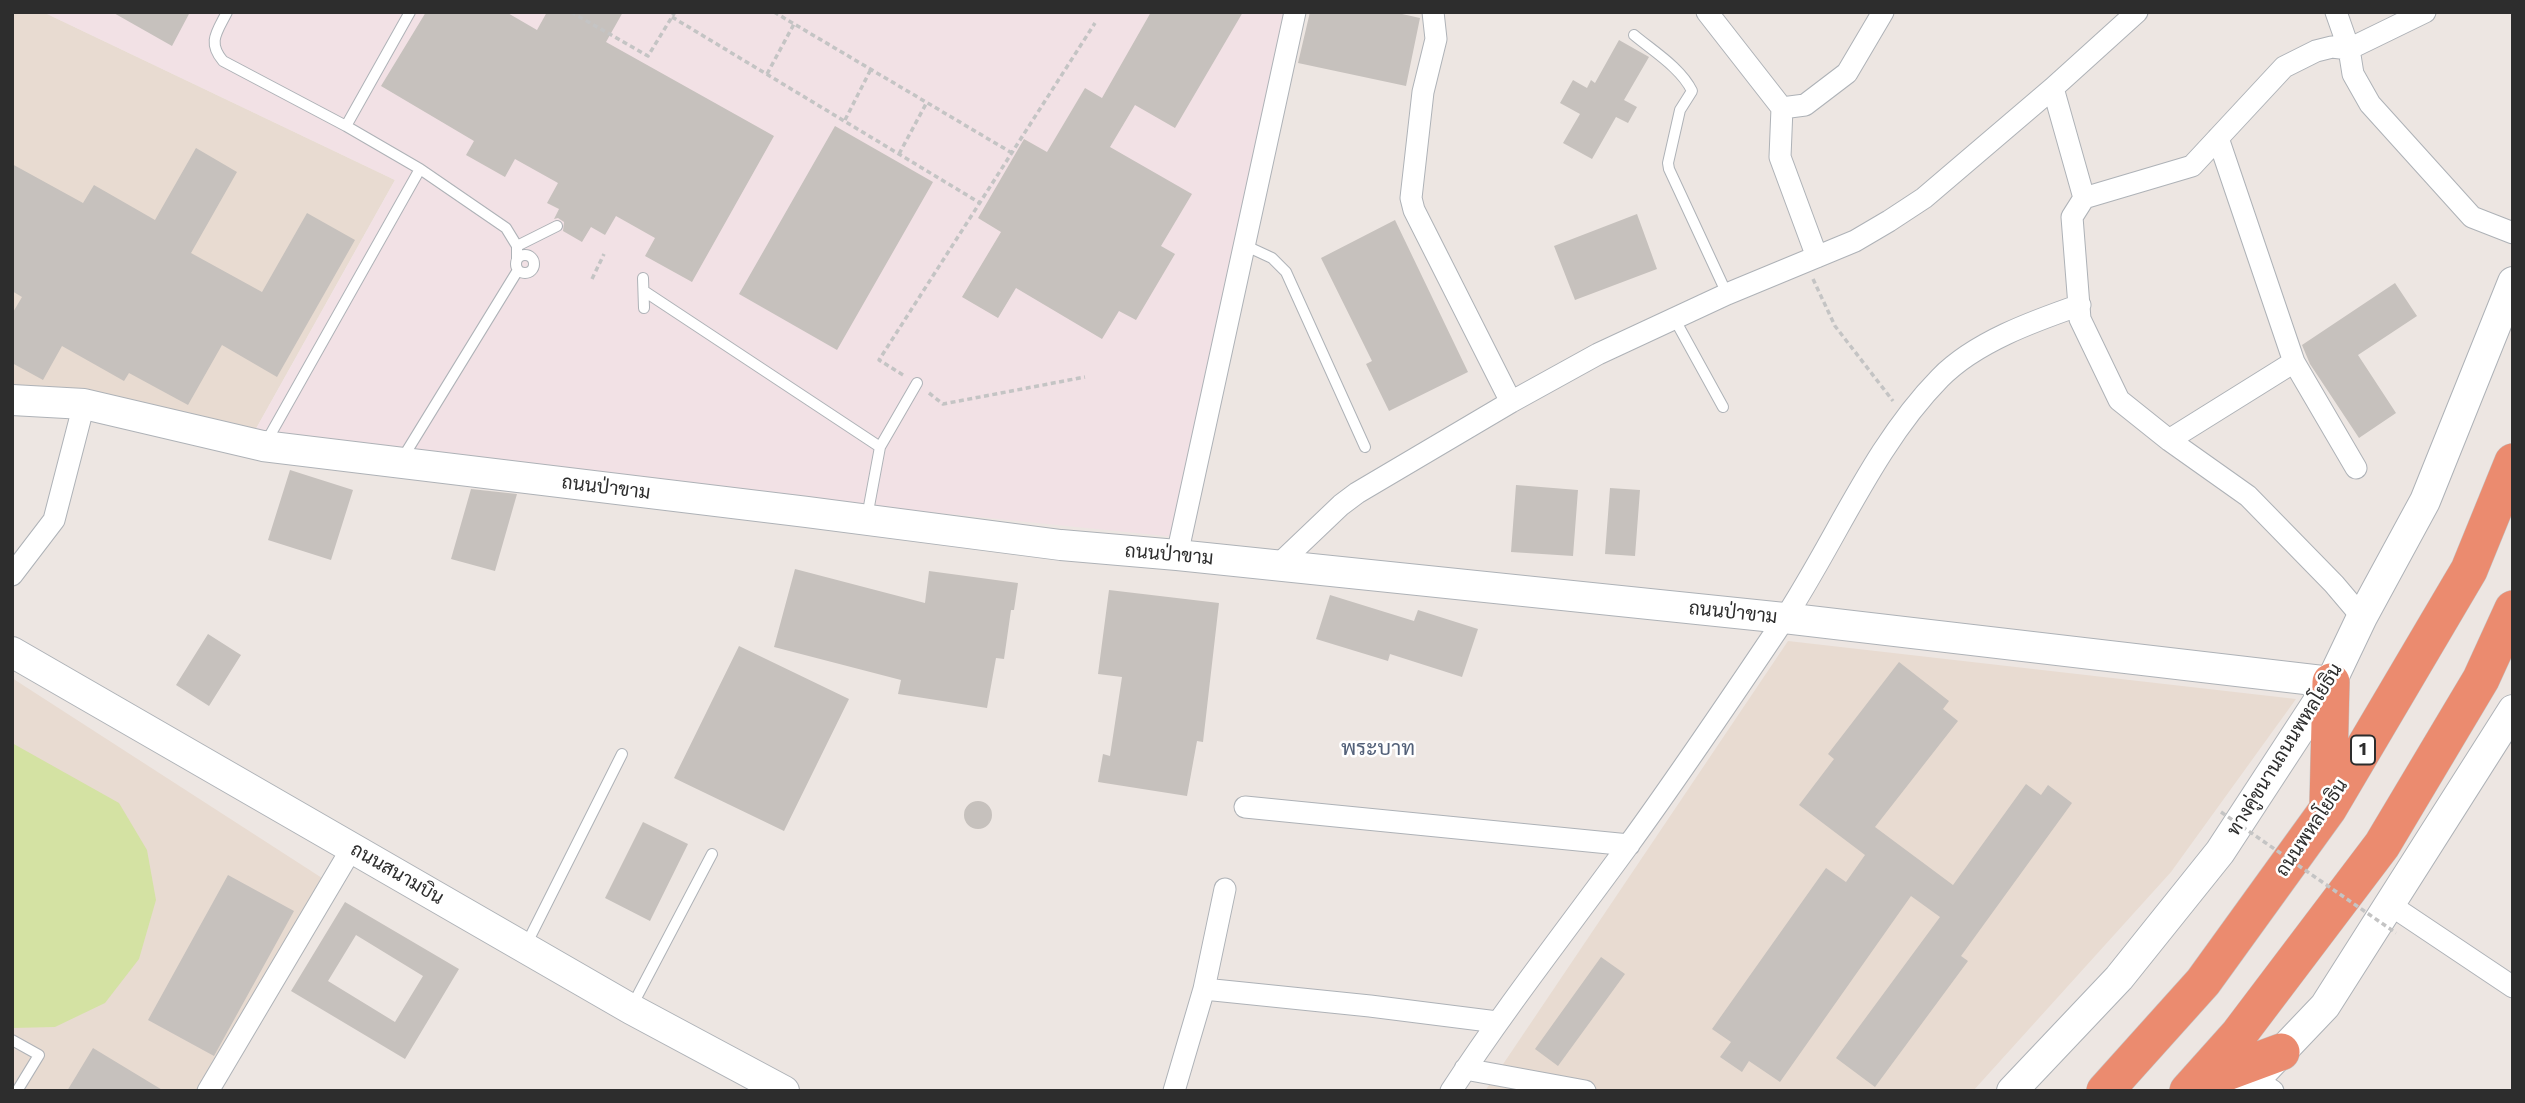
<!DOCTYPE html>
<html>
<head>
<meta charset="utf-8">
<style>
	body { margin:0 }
	#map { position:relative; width:2525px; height:1103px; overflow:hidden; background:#ede6e2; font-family:"Work Sans",sans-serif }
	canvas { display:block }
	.frame { position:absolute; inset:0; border:14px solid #2d2d2d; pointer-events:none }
</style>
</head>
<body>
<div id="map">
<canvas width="2525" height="1103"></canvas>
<div class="frame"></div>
</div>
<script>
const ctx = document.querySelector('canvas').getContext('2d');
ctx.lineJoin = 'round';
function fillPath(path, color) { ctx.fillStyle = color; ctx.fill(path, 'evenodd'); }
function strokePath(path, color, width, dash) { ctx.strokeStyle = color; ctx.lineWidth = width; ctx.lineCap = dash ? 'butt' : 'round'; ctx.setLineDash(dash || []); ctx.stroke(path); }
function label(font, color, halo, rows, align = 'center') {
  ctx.font = font + ' "Work Sans",Sarabun,sans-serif'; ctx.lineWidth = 5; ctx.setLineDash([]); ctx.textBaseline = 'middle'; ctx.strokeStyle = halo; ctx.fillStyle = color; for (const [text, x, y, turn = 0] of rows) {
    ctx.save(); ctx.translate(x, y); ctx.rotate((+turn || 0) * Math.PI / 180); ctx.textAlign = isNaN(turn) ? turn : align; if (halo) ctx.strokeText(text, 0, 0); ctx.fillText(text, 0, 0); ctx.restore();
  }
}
fillPath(new Path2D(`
	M12 12H43L395 180 248 443 12 396Z
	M1788 641 2296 699 2171 872 1973 1091H1485Z
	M12 678 322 878 197 1091H12Z`), '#e8dbd1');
fillPath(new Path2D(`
	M43 12H1287L1175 537 248 443 395 180Z`), '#f2e1e5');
fillPath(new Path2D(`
	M12 743 119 803 147 850 156 900 139 959 105 1003 55 1027 12 1028Z`), '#d4e2a3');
fillPath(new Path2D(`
	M112 12H190L172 46Z
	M426 12H506L537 30 547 12H623L606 42 774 136 692 282 645 256 655 238 616 216 605 235 591 227 582 242 563 231 564 222 558 218 554 219 559 209 547 203 558 183 515 159 505 177 466 155 474 141 381 86Z
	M1151 12H1243L1175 128 1135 105 1110 147 1192 194 1161 246 1175 254 1136 320 1119 311 1102 339 1016 288 998 318 962 297 1001 232 978 218 1024 139 1047 152 1085 88 1102 98Z
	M1310 12H1393L1420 18 1406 86 1298 63Z
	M1619 40 1649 57 1624 100 1637 107 1628 123 1616 117 1592 159 1563 143 1580 114 1560 103 1573 80 1587 88 1591 80 1595 83Z
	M835 126 933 182 837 350 739 294Z
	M196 148 237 172 191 253 262 292 307 213 355 240 277 377 222 345 188 405 129 373 124 381 62 346 43 380 12 363V314L22 297 12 291V164L83 203 94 185 155 220Z
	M1637 214 1657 269 1575 300 1554 246Z
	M1395 220 1468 372 1389 411 1366 364 1372 361 1321 258Z
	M2395 283 2417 316 2358 355 2396 413 2359 438 2310 364 2302 345Z
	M290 470 353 490 331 560 268 540Z
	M1516 485 1578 490 1573 556 1511 552Z
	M1610 488 1640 490 1635 556 1605 554Z
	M471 489 517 494 495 571 451 559Z
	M795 569 925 603 929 571 1018 583 1014 610H1011L1004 659 996 658 987 708 898 694 901 680 774 647Z
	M1109 590 1219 603 1203 742 1197 741 1187 796 1098 782 1103 754 1110 756 1122 677 1098 674Z
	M1330 595 1414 621 1418 610 1478 629 1462 677 1390 654 1388 661 1316 639Z
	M208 634 241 655 209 706 176 685Z
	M739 646 849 699 784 831 674 778Z
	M1899 662 1949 701 1943 709 1958 721 1875 827 1953 885 2026 784 2041 795 2048 785 2072 803 1961 956 1968 961 1875 1087 1836 1058 1940 917 1911 896 1780 1082 1749 1061 1742 1072 1720 1057 1731 1042 1712 1029 1826 868 1846 882 1865 855 1799 805 1834 759 1828 754Z
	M964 815a14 14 0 1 1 28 0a14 14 0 1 1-28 0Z
	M643 822 688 844 650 921 605 898Z
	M228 875 294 911 214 1056 148 1020Z
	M345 902 459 969 405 1059 291 991ZM356 935 423 976 395 1022 328 981Z
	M1601 957 1625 974 1558 1066 1535 1049Z
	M93 1048 164 1091H67Z`), '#c6c1bd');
const lane = new Path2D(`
	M227 12C217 32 207 42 223 61L346 126 420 169 506 228 517 246V259
	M1634 35C1653 51 1681 68 1692 91L1680 110 1668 163 1669 169 1727 294
	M346 126 410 12
	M1244 245 1272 258 1286 272 1365 447
	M517 246 557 226
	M516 264a9 9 0 1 1 18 0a9 9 0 1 1-18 0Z
	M643 278 644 308
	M644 291 880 447
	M1674 318 1723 407
	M265 444 420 169
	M402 459 518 270
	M867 517 880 447 917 383
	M526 945 622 754
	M632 1006 712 854
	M12 1040 39 1055 17 1091`);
const street = new Path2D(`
	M1433 12 1436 39 1423 92 1411 198 1414 210 1511 402
	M1707 12 1782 108
	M2336 12 2349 49 2353 74 2370 104 2472 217 2513 233
	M2053 88 2084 198 2072 217 2080 319 2119 400 2169 440 2248 496 2334 584 2362 617
	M2218 138 2294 362 2356 468
	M2084 198 2192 166 2284 67 2316 51 2332 47 2349 49 2425 12
	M1817 257 1780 157 1782 108 1805 105 1847 73 1883 12
	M2169 440 2294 362
	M1177 555 1295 12
	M1278 565 1341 505 1357 493 1511 402 1598 354 1727 294 1855 241 1889 221 1924 198 2053 88 2137 12
	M12 575 54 520 84 404
	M1245 807 1629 845
	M2389 904 2513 987
	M1204 989 1370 1006 1497 1022
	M1465 1069 1585 1091
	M2255 1079 2273 1091
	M208 1091 352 848
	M1174 1091 1204 989 1225 889
	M1451 1091C1506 1007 1568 928 1627 847 1681 773 1732 697 1783 621 1835 542 1874 445 1940 378 1975 342 2034 321 2080 305`);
const secondary = new Path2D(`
	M12 400 84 404 263 446 807 512 1061 545 1177 555 1784 618 2331 682
	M12 652 631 1009 784 1091
	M2012 1091 2119 978 2220 852 2331 682 2362 617 2425 501 2513 282
	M2244 1091 2325 1006 2513 710`);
const highway = new Path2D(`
	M2328 805 2331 682
	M2200 1082 2281 1052
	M2105 1091 2203 982 2328 809 2469 570 2513 462
	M2188 1091 2239 1034 2382 845 2481 679 2513 609`);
strokePath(lane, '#aeb2b7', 12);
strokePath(street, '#aeb2b7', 23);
strokePath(secondary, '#aeb2b7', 32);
strokePath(highway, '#c4c4c4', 38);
strokePath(new Path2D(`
	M571 12 648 56 675 12
	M774 12 1012 153
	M672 17 980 203
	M767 74 794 24
	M845 120 871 69
	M899 154 927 102
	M592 279 604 254
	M1813 279 1835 326 1893 401
	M903 375 879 360 1095 23
	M929 393 943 404 1085 377`), '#c4c4c4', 3.5, [5, 3.5]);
strokePath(lane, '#fff', 10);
strokePath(street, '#fff', 21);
strokePath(secondary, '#fff', 30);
strokePath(highway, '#eb8b6f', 37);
strokePath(new Path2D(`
	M2221 812 2396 933`), '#c4c4c4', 3.5, [5, 3.5]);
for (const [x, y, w] of [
	[2363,750,24]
]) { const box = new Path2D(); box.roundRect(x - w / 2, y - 14.5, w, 29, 5); ctx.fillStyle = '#fff'; ctx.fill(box); strokePath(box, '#2d2d2d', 2); }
label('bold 18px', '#2d2d2d', null, [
	["1",2363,750]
]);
label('19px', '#2d2d2d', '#fff', [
	["ถนนป่าขาม",606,488,7],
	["ถนนป่าขาม",1169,555,5],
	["ถนนป่าขาม",1733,613,6],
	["ทางคู่ขนานถนนพหลโยธิน",2285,750,-58],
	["ถนนพหลโยธิน",2312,828,-56],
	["ถนนสนามบิน",397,874,30]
]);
label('21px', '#536179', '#fff', [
	["พระบาท",1378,749]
]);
</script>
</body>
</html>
